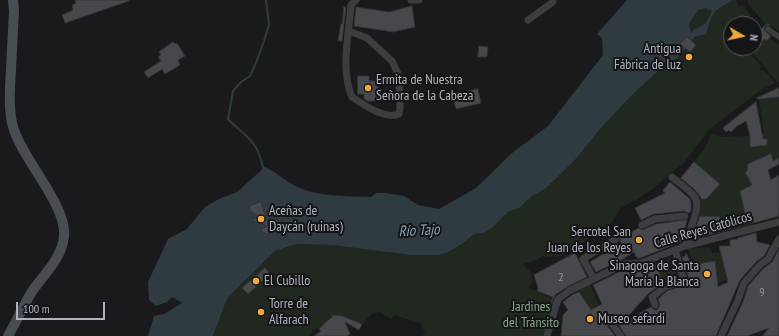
<!DOCTYPE html>
<html>
<head>
<meta charset="utf-8">
<style>
	body { margin:0 }
	#map { position:relative; width:779px; height:336px; overflow:hidden; background:#1a1a1c; font-family:"PT Sans Narrow",sans-serif }
	canvas { display:block }
	.north { position:absolute; left:723px; top:16px; width:40px; height:40px; box-sizing:border-box; background:#151517; border:1px solid #525459; border-radius:50%; rotate:99deg; font-size:11px; font-weight:700; line-height:16px; text-align:center; color:#adb2bc }
	.north::after { content:''; display:block; margin:auto; width:14px; height:18px; background:#f1a83e; clip-path:polygon(50% 0,100% 100%,50% 72%,0 100%) }
	.scale { position:absolute; left:16px; top:302px; width:89px; height:18px; box-sizing:border-box; border:2px solid #adb2bc; border-top:0; padding-left:5px; font-size:12px; line-height:14px; white-space:nowrap; color:#adb2bc; -webkit-text-stroke:3px #151517; paint-order:stroke }
</style>
</head>
<body>
<div id="map">
<canvas width="779" height="336"></canvas>
<div class="north">N</div>
<div class="scale">100 m</div>
</div>
<script>
const ctx = document.querySelector('canvas').getContext('2d');
ctx.lineJoin = 'round';
function fillPath(path, color) { ctx.fillStyle = color; ctx.fill(path, 'evenodd'); }
function strokePath(path, color, width, dash) { ctx.strokeStyle = color; ctx.lineWidth = width; ctx.lineCap = dash ? 'butt' : 'round'; ctx.setLineDash(dash || []); ctx.stroke(path); }
function label(font, color, halo, rows, align = 'center') {
  ctx.font = font + ' "PT Sans Narrow",sans-serif'; ctx.lineWidth = 4; ctx.setLineDash([]); ctx.textBaseline = 'middle'; ctx.strokeStyle = halo; ctx.fillStyle = color; for (const [text, x, y, turn = 0] of rows) {
    ctx.save(); ctx.translate(x, y); ctx.rotate((+turn || 0) * Math.PI / 180); ctx.textAlign = isNaN(turn) ? turn : align; if (halo) ctx.strokeText(text, 0, 0); ctx.fillText(text, 0, 0); ctx.restore();
  }
}
fillPath(new Path2D(`
	M733 0H736L739 6H744L751 16 750 17 753 20 754 19 762 29 760 37 755 44V24H731V48H752L749 52 761 66 760 70H764L775 83 761 90 709 130 682 165 670 173 659 184 638 199 621 208 610 224 564 255 556 257 554 255 549 257 542 256 537 260 523 264 532 274 531 275 533 281 529 288 555 300 545 336H423L425 332 420 323 394 315 392 319 380 312 373 313 362 324C339 314 337 309 319 329L316 328 308 336H213L225 304 229 295 275 251 296 244 332 245 411 255H439L462 244 474 234 483 233 492 228 508 212 519 208 532 196 545 189 575 160 600 129 632 95 668 62H674L691 41 707 28 712 14 716 9Z
	M748 0H779V31L771 26 766 25 748 3Z
	M706 8 712 11C709 20 704 27 694 29L691 34 689 24 698 10Z
	M770 38 779 45V82H777L751 51 762 39 768 40Z
	M775 96 779 98V158L745 171 752 185 740 191 746 218 751 216 754 226 719 236 720 217 699 216 700 198 702 199H706L720 184 694 162 705 148 711 134H715L720 137 747 136 751 137 764 133 759 100H757L756 98 758 97 759 99 774 98Z
	M709 247V249L711 248 712 253 720 252 728 280 717 283 715 261 694 265 688 249Z
	M675 257 680 279 664 286 656 266 661 264 660 262Z
	M590 285 599 305 591 310 578 291Z`), '#202820');
fillPath(new Path2D(`
	M627 0H733C722 7 714 8 710 22 709 26 707 29 706 34L695 37 674 62H668L632 95 600 129 575 160 545 189 532 196 519 208 508 212 492 228 483 233 474 234 462 244 448 252 439 255H411L332 245 296 244 275 251 229 296 225 304 213 336H148L154 316 164 314 182 303 172 297 167 302 156 306 149 300 148 282 168 239 187 229 205 207 219 199 237 192 265 167C278 173 287 183 300 188 321 197 349 196 371 197L376 193H385L404 196 418 205 439 209 476 188 512 153 548 126 603 55 602 38 597 34ZM706 8 712 11C709 20 704 27 694 29L691 33 689 24 698 10Z`), '#303a41');
strokePath(new Path2D(`
	M264 170C261 162 260 153 255 146 248 135 237 129 228 119L233 91 241 82 250 76 256 63 264 41 269 25 266 0`), '#303a41', 2);
const building = new Path2D(`
	M75 0H129V1L65 23 62 15 73 10 72 5 76 3Z
	M412 6 415 27 393 32 354 26 356 7 389 12Z
	M344 7H346L342 41H338L341 24H342Z
	M768 24 770 25 765 26 764 30 771 36 768 40H764L759 36V32L764 26Z
	M687 37 696 45 690 52 680 44Z
	M173 42 175 44 177 43 185 56 178 60 180 65 165 74 162 69 148 78 144 72 161 61 158 57 161 55 159 52Z
	M479 46 488 47 487 57H478Z
	M358 76H369V81H378V101H368L364 99V94H358Z
	M779 88V97L758 99 757 98Z
	M478 89 481 103 456 109 452 95Z
	M756 102 763 139H767V145L750 147V135L746 121 737 126 731 132 729 130 726 132 723 128Z
	M771 154 773 161 779 158V164L768 170 771 180 779 175V216L753 223 751 216 746 218 740 191 752 185 745 172 747 171 748 164Z
	M694 162 720 184 706 199H702L695 190 681 178Z
	M670 182 690 199 691 202V211L689 213 684 211 654 214 641 220 635 208 665 193 663 191Z
	M261 202 269 228H271V232L267 234 264 233 260 230 267 226 253 221 258 216 249 210 250 206Z
	M700 216 720 217 719 232 692 239Z
	M687 220 681 242 640 258H637L634 252 623 259 596 272 590 262 621 243 620 242 621 237 639 228 642 230 656 224Z
	M756 233 757 242 770 245 764 256 756 262 740 280 716 336H626L616 321 612 319 609 320 607 325 615 336H561L563 315 568 310 563 302 572 295 579 292 591 310 602 304 593 285 625 269 635 268 636 270 656 264 663 283 649 293 621 324 647 309 651 307 654 310H657L660 305 658 299 667 291 688 284 689 279 682 257 685 256 686 253 692 265 715 261 718 287 728 282 719 246H730V240L737 239 738 238Z
	M779 249V336H762L769 328 747 336H727L743 302 748 286 763 269 772 262Z
	M575 253 587 277 567 287 555 295 550 306 553 297 537 291 538 288 534 275Z
	M265 268 270 274 248 294 242 288Z
	M331 315 342 316 362 324 359 330 345 322 350 334 347 336H314L321 331 319 329 326 322 333 316Z`);
fillPath(building, '#47484c');
strokePath(building, '#343438', 1);
strokePath(new Path2D(`
	M768 29 779 37`), '#3b3d41', 5.5);
strokePath(new Path2D(`
	M411 0H419
	M528 20 553 2V0
	M349 31 367 38 392 61 399 76 400 108 399 114C385 120 364 105 352 97 340 69 349 35 351 5L356 0
	M672 177C679 183 688 189 694 196 703 207 687 233 685 246
	M642 225 655 219 685 216
	M594 279 583 259 616 239
	M655 305 652 297 665 287 684 280 675 250
	M612 324 621 336
	M547 336 558 299 569 291 624 264 641 263 685 246 779 222
	M721 336 738 300 744 283 760 265 768 259 779 239`), '#3b3d41', 7);
strokePath(new Path2D(`
	M8 336C16 322 23 307 31 293 43 275 62 259 64 236 67 205 22 159 13 127 8 108 10 88 11 69 12 50 13 31 14 11L13 0`), '#494c51', 10);
for (const [x, y, r, color] of [
	[689,57,4,"#f1a83e"],
	[368,88,4,"#f1a83e"],
	[261,219,4,"#f1a83e"],
	[639,240,4,"#f1a83e"],
	[707,274,4,"#f1a83e"],
	[256,281,4,"#f1a83e"],
	[261,312,4,"#f1a83e"],
	[590,319,4,"#f1a83e"]
]) { const dot = new Path2D(); dot.arc(x, y, r, 0, 2 * Math.PI); ctx.fillStyle = color; ctx.fill(dot); strokePath(dot, '#151517', 1.5); }
label('12px', '#9498a0', null, [
	["2",561,278],
	["9",762,293]
]);
label('14px', '#adb2bc', '#151517', [
	["Antigua",681,49,"right"],
	["Fábrica de luz",681,65,"right"],
	["Ermita de Nuestra",376,80],
	["Señora de la Cabeza",376,96],
	["Aceñas de",269,211],
	["Daycán (ruinas)",269,227],
	["Sercotel San",631,232,"right"],
	["Juan de los Reyes",631,248,"right"],
	["Sinagoga de Santa",699,266,"right"],
	["María la Blanca",699,282,"right"],
	["El Cubillo",264,281],
	["Torre de",269,304],
	["Alfarach",269,320],
	["Museo sefardi",598,319]
], 'left');
label('14px', '#adb2bc', '#151517', [
	["Calle Reyes Católicos",703,230,-16]
]);
label('14px', '#85a684', '#151517', [
	["Jardines",531,307],
	["del Tránsito",531,323]
]);
label('italic 15px', '#85a2b6', '#151517', [
	["Río Tajo",419,231,-3]
]);
</script>
</body>
</html>
